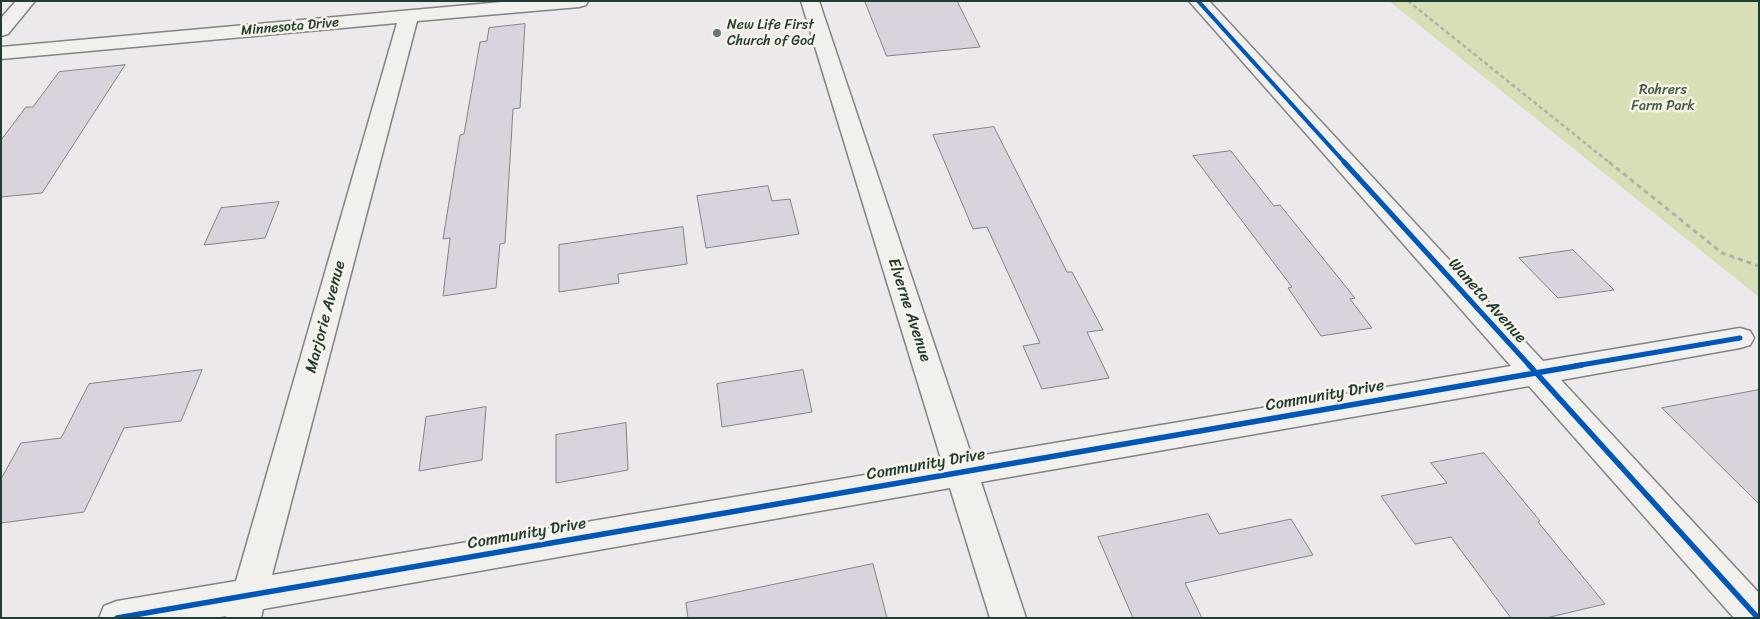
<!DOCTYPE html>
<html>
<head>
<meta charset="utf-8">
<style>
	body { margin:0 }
	#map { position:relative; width:1760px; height:619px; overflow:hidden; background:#ede8eb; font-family:Sriracha,sans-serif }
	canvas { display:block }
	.frame { position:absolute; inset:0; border:2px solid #1f3d34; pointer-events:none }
</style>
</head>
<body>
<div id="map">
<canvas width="1760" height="619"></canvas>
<div class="frame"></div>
</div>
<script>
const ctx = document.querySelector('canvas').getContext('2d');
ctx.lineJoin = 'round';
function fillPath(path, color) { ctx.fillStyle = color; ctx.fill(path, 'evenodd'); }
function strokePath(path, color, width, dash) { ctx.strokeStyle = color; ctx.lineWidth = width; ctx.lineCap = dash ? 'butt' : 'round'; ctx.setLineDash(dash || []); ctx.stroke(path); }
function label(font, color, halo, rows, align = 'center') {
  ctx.font = font + ' Sriracha,sans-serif'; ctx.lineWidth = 5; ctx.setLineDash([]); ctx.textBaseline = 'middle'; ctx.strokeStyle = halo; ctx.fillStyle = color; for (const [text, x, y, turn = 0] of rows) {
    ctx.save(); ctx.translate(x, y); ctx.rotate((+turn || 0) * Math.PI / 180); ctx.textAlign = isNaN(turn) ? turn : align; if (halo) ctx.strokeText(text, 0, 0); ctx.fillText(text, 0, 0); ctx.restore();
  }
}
fillPath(new Path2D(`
	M1389 1H1759V297Z`), '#d8deb6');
const building = new Path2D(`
	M865 1H957L980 47 887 56Z
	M525 24 520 108 513 109 505 243 500 244 496 288 443 296 450 238 443 239 460 135 464 134 480 42 487 41 489 28Z
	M125 65 42 193 1 197V140L26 107H33L59 72Z
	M994 127 1067 272H1072L1103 330 1087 332 1109 378 1042 389 1023 346 1040 343 987 227 973 229 933 135Z
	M1231 151 1274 206 1280 205 1355 298 1350 299 1372 328 1321 336 1288 288 1292 287 1193 156Z
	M768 186 772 201 790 199 799 234 706 248 697 196Z
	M279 202 265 238 204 245 221 208Z
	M683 227 687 264 618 274 619 283 559 292V245Z
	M1573 250 1614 290 1558 298 1519 258Z
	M202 370 181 421 124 428 84 512 1 523V479L21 443 61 438 89 384Z
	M803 370 812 412 722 427 717 384Z
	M1759 390V504L1662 408Z
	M486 407 482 460 419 471 426 417Z
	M626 423 628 470 556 483V435Z
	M1484 453 1540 521 1538 522 1605 604 1546 618H1511L1451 537 1415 544 1381 496 1447 483 1431 463Z
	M1208 514 1219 534 1291 519 1313 555 1185 583 1202 618H1133L1098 537Z
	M873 564 887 618H688L686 603Z`);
fillPath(building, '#d8d3dd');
strokePath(building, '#818484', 1);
const street = new Path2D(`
	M16 1H35L8 34 1 36V18Z
	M513 1H588L586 5 579 7 417 21 272 575 942 462 801 1H819L972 457 1511 366 1189 1H1209L1543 361 1740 328 1750 331 1754 338 1750 345 1740 348 1561 380 1759 593V618H1734L1529 386 981 482 1026 618H990L950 488 263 609 261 618H225L226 616 214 618H99L104 606 117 601 236 581 397 23 1 59V47Z`);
strokePath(street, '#818484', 3);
strokePath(new Path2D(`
	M1408 1 1610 163`), '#afb1ae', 2.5, [4, 3]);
strokePath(new Path2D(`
	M1609 162 1722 253 1759 266`), '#afb1ae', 3, [5, 4]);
fillPath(street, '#f1f0ed');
strokePath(new Path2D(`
	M1198 1 1345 163`), '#0057b8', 4);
strokePath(new Path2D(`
	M1344 162 1530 366
	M1575 366 1740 338`), '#0057b8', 5);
strokePath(new Path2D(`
	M1529 365 1758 618
	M117 618 1582 365`), '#0057b8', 5.5);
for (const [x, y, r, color] of [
	[717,33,5,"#677974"]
]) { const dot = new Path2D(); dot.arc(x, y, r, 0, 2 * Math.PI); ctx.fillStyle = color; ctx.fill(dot); strokePath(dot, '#f7f3e8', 2); }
label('14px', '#1f3d34', '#f7f3e8', [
	["New Life First",727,25],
	["Church of God",727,41]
], 'left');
label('14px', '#1f3d34', '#f7f3e8', [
	["Minnesota Drive",290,27,-5]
]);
label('14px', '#415c45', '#f7f3e8', [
	["Rohrers",1663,90],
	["Farm Park",1663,106]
]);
label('16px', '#1f3d34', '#f7f3e8', [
	["Waneta Avenue",1487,301,48],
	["Elverne Avenue",909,310,72],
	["Marjorie Avenue",326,317,-75],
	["Community Drive",1325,396,-10],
	["Community Drive",926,465,-10],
	["Community Drive",527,534,-10]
]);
</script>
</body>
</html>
